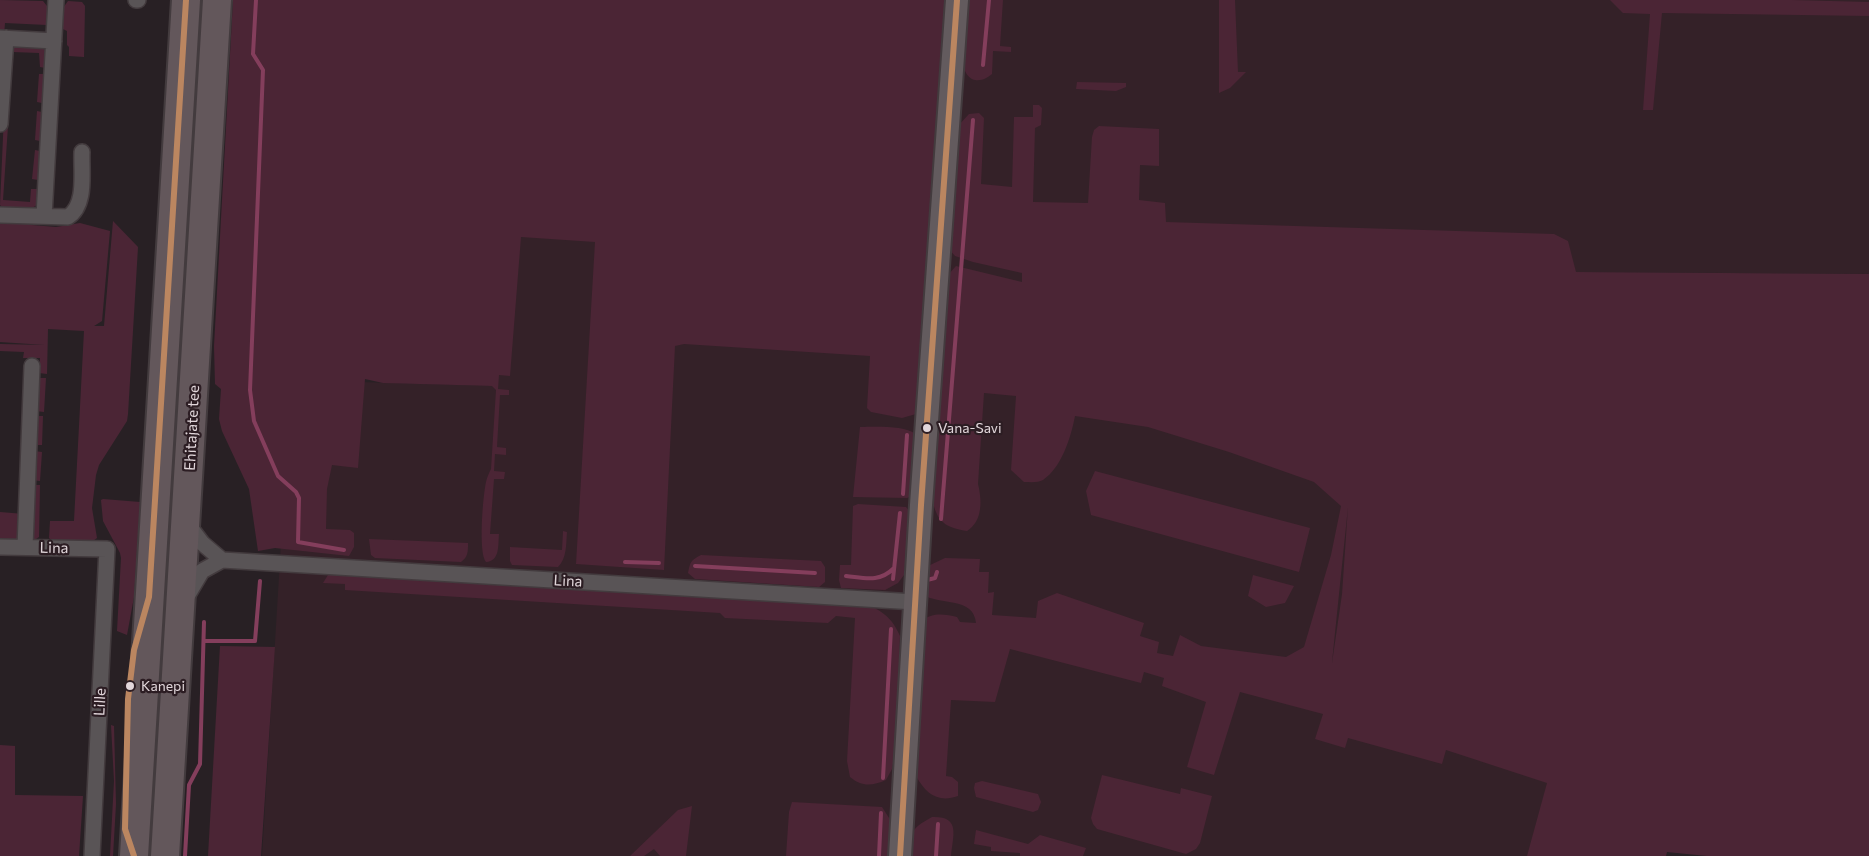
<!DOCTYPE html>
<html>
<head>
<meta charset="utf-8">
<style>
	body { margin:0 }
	canvas { display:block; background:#282024 }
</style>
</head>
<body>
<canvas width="1869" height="856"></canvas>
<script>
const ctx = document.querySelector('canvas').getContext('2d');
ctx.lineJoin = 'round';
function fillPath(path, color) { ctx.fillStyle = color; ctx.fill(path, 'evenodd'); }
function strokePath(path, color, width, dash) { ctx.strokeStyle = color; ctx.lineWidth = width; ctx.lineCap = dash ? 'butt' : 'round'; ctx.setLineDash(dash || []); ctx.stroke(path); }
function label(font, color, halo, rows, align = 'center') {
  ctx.font = font + ' Commissioner,sans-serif'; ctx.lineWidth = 4.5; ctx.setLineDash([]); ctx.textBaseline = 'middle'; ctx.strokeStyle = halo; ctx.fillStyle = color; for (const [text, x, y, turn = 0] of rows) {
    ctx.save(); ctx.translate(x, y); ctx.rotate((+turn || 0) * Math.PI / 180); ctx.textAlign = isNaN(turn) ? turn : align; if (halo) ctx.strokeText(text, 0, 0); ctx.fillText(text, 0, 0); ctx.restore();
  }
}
fillPath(new Path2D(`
	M946 0H1869V274L1576 272 1584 779 1574 856H262L291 380 492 386 514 202Z`), '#342128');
fillPath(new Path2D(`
	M0 0 43 1 47 6V25L5 23 4 35H0Z
	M233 0H946L919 405 916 414 902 418 871 412 867 408 870 356 684 344 675 346 664 570 576 564 595 242 521 237 510 376 499 375 498 389 509 390V395H500L497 447 506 448V455L495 454 494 471 505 472 504 479H494L490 534H499C498 546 500 561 486 562 478 553 483 495 486 482 487 477 489 473 491 469L496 390 492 386 383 383 365 379 358 468 332 465 327 489 326 529 350 530 354 533V547L349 556 275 548 258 551 249 489 222 431 219 419 221 389 215 384 214 346Z
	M965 0H1003L1000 46 1011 47V52L993 51 992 74C987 78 982 81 975 80 953 75 964 17 965 0Z
	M1219 0H1235L1238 72H1246L1230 88 1219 93Z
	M1610 0H1792L1869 2V16L1662 13 1653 110H1643L1650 14 1623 13Z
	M68 1 82 2 85 6 84 57 69 56V47L67 45V31L61 28 63 8Z
	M10 44 43 47 46 52 45 68 40 67 39 53 13 52 3 200 30 202 31 189H39V203L34 207 3 208 0 205 7 47Z
	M39 74H45L42 103 37 102Z
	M1077 82 1126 83V87L1116 91 1076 89Z
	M1033 105H1039L1042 108 1041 125 1035 128 1033 202 1088 203 1092 137 1094 130 1099 126 1159 129V166L1140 165 1139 200 1165 203 1166 222 1554 234 1568 241 1576 272 1869 274V856H1707L1667 852 1666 856H1527L1547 783 1446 750 1442 764 1348 738 1345 748 1315 739 1323 714 1240 692 1214 775 1187 767 1206 702 1162 686 1164 678 1144 672 1141 683 1010 649 995 702 951 700 946 776 952 777 958 782V796C938 803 926 794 916 776L922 621C932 612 945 614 957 617L960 622 976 623C974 597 940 605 923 595L928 566 945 558 980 559 979 572H989L988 593 994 592 992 615 1036 618 1038 601 1057 593 1144 623 1140 636 1159 642 1157 653 1173 656 1180 635 1201 646 1286 657 1304 647 1331 555 1341 506 1314 482 1229 452 1148 427 1075 416C1071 437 1062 467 1043 480 1038 483 1030 482 1024 482L1011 470 1016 396 984 393 978 484C982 500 983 521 967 531 941 527 936 519 931 494L948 275 956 266 1022 282V273L973 262 955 256 949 249 958 126 969 114 979 113 984 118 981 184 1012 187 1014 117H1033ZM1348 507 1342 594 1332 663V662Z
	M37 111 42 112 40 141 35 140Z
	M35 150 40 151 38 180 32 179Z
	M0 218H13L32 225 56 227 80 223 110 231 102 321 94 326H104L113 221 138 247 128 414 127 421 99 465 96 475 92 508 97 538 90 543 52 541 49 538 50 521H74L84 331 48 329 47 374 39 373 40 358H23L24 352 0 351V344L45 345 0 342Z
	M39 378H46L44 412 36 411Z
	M36 416H43L42 445H34Z
	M860 427C874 427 905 425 915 434L912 496 907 498 853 497Z
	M34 451 42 452 40 481 32 480Z
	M1095 471 1310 528 1299 572 1091 515 1086 491Z
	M33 485H40L39 537 33 541 28 536Z
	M103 499 140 502 134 597 127 635 117 631 121 558 120 553 103 521 101 500Z
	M858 504 906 507 910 512 904 575 898 583 885 590 841 588 839 580 840 565H851L853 506Z
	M0 512 24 514 21 539 0 540Z
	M563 531 567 532C566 544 567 558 558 567L512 565 510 561V547L562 550Z
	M369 539 468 543C468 552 468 557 461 562L375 558 371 555Z
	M701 555 821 561 825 567V582L819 587 695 579 688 573C690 562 691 560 701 555Z
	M333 574 871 606C886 614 893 620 900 636L896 748 892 769 886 780C872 786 862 787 850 777L847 761 855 618 836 616 828 623 725 618 720 613 345 590V584L323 583 328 575Z
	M1253 575 1294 586 1285 603 1266 607 1248 596Z
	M220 646 275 647 261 856H208Z
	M111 725 114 726 116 804 113 856H110L114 781Z
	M0 745 15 746V795L83 796 79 856H0Z
	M1102 775 1180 794 1181 788 1212 796 1200 843 1196 849 1186 854 1097 829 1093 824 1091 818Z
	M982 781 1038 794 1041 802 1038 810 1033 812 976 797 974 788 975 783Z
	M792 802 882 807 891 821 889 856H786L789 812Z
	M692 806 686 856H660L654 849 644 856H630L678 810Z
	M932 817C961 816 953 835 951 856H910C911 832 910 829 932 817Z
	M976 830 1028 844 1040 835 1086 848 1083 856H1020V853L991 851V847L974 844Z`), '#4b2535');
strokePath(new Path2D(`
	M256 0 253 54 263 70 250 390 254 421 278 476 296 492 299 498 298 542 344 550
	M983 65 989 0
	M903 494 907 435
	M941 519 973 120
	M625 562 659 563
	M695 566 815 573
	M846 576C865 578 879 583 894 568
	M893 579 900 513
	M927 580 935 578 937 572
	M204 641H255L260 581
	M883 778 891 629
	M185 856 189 785 200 764 204 622
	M879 856 881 813
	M936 856 938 824`), '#843e5c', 4);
const street = new Path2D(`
	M136 0H138
	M0 38 54 41
	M0 124 6 38
	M0 215 68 217C87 205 81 172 82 152
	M44 216 56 0
	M0 547 107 549 92 856
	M25 547 32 366
	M222 560 915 602
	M186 598 202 571 222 560 202 543 187 523`);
const secondary = new Path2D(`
	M900 856 921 505 957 0`);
const highway = new Path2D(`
	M134 856 186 0
	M165 856 217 0`);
strokePath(street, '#433b3e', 18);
strokePath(secondary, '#433b3e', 26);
strokePath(highway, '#433b3e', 32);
strokePath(street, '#595456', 15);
strokePath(secondary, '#635b5e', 22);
strokePath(highway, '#63575b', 28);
strokePath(new Path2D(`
	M134 856 125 829 128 699 134 650 149 597 186 0
	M900 856 921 505 957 0`), '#bb8660', 6);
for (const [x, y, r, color] of [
	[927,428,5,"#e1d6da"],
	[130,686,5,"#e1d6da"]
]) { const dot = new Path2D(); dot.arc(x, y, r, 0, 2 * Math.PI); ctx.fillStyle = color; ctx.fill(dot); strokePath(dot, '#2c1d23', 2); }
label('14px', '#e1d6da', '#2c1d23', [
	["Vana-Savi",938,428],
	["Kanepi",141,686]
], 'left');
label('15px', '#e1d6da', '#2c1d23', [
	["Ehitajate tee",192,428,-87],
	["Lina",54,548,1],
	["Lina",568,581,3],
	["Lille",100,702,-87]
]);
</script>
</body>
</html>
